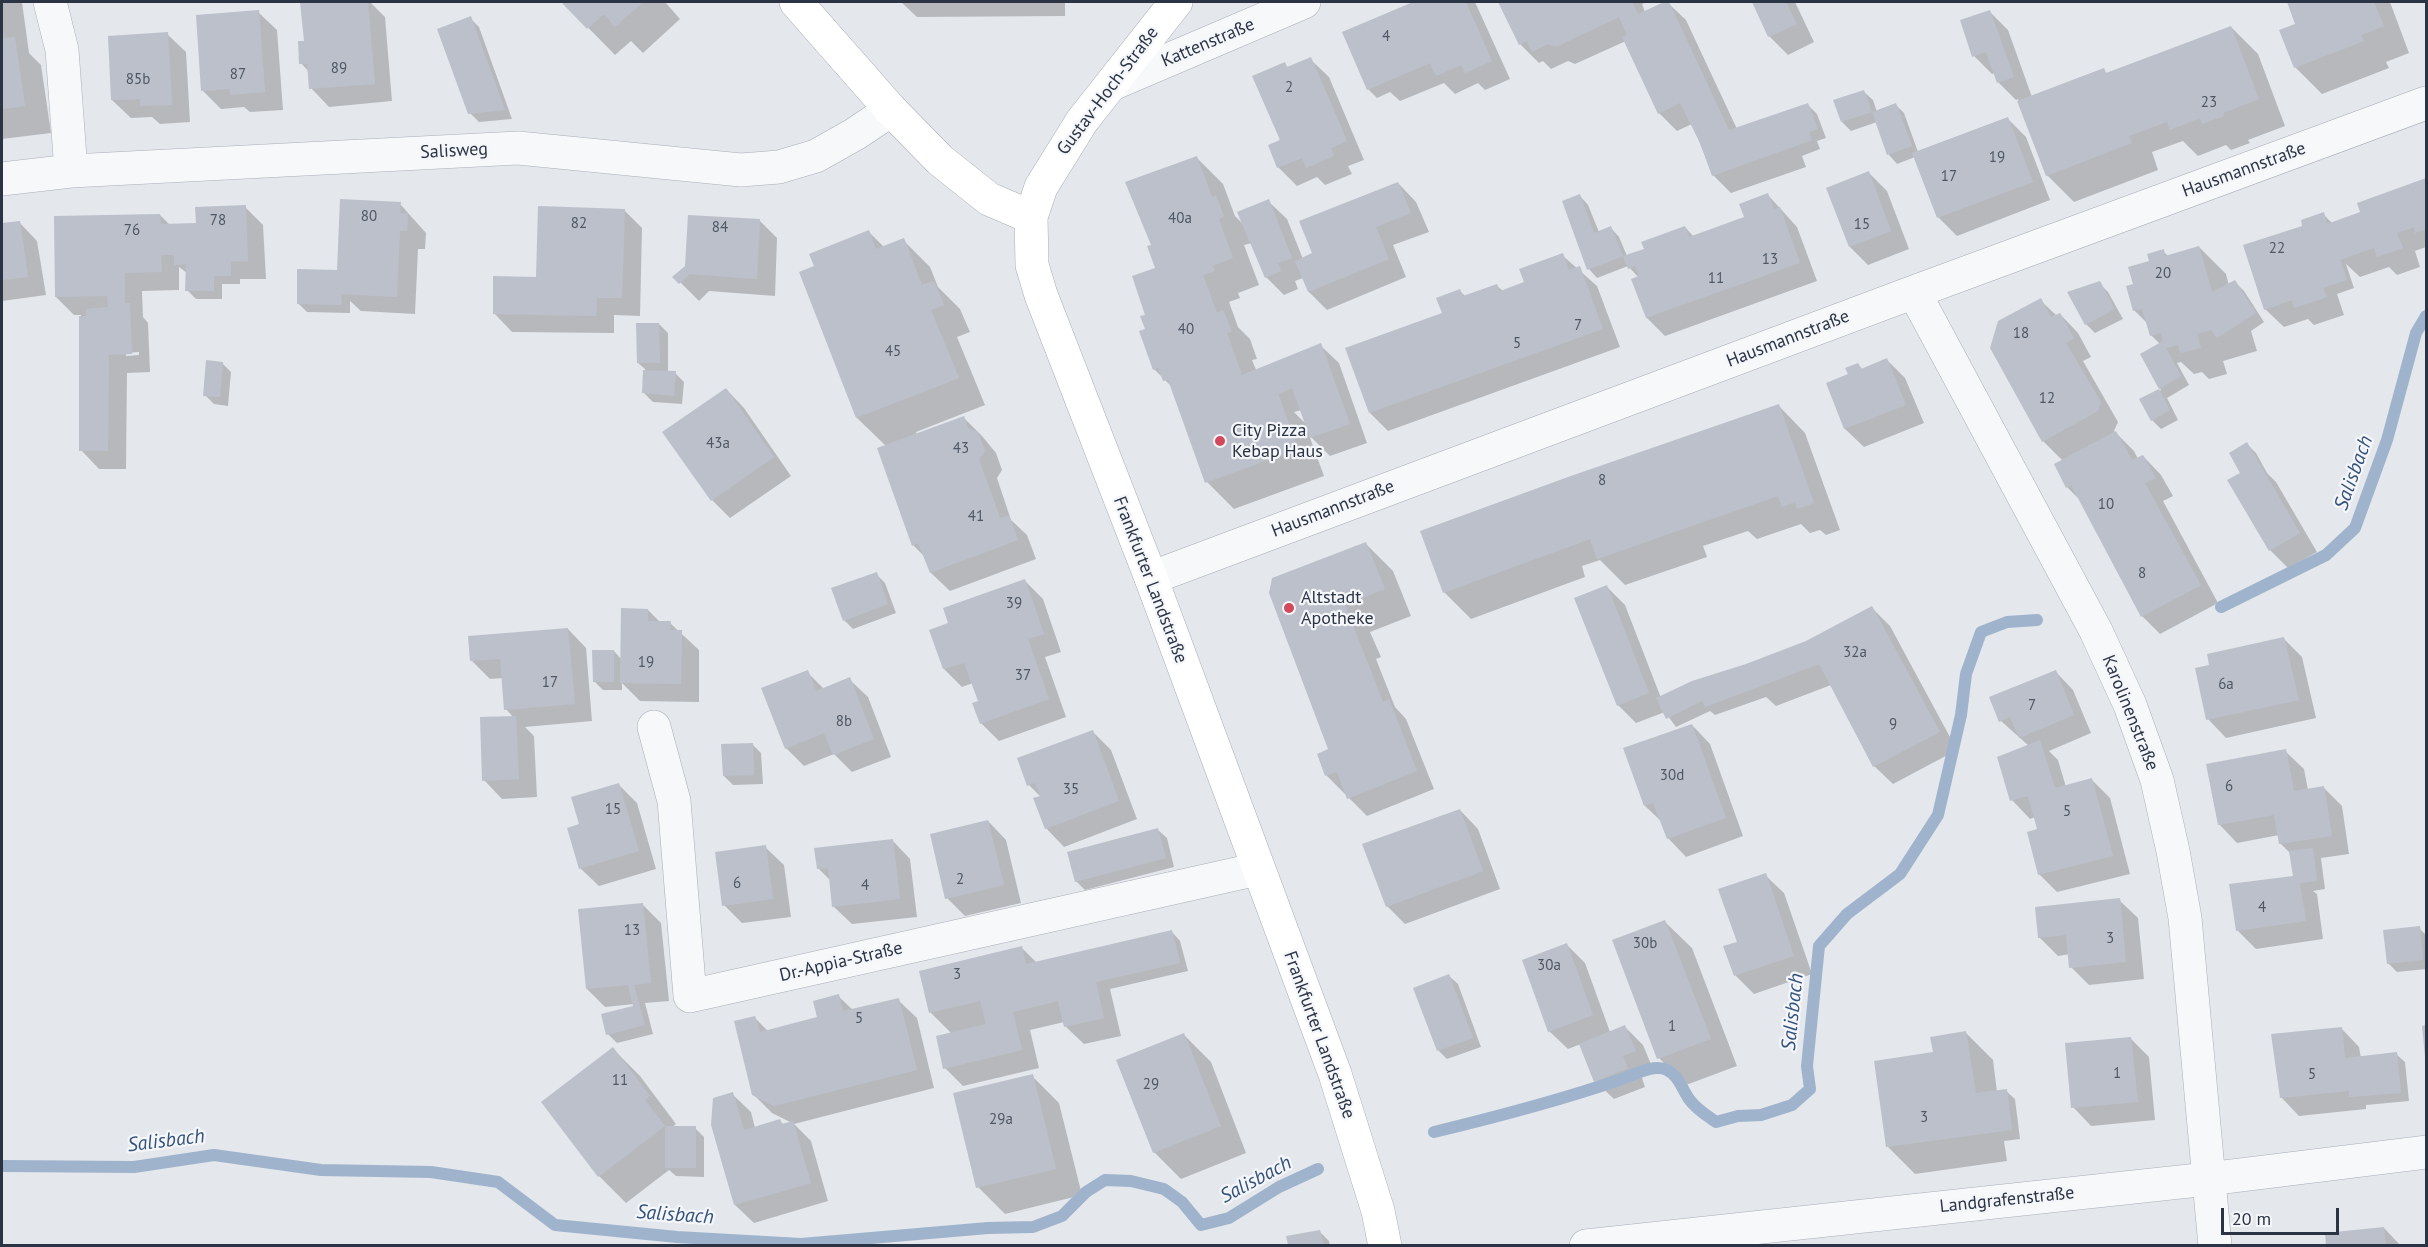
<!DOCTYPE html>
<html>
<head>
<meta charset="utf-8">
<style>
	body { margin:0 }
	#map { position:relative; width:2428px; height:1247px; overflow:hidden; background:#e4e7ec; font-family:"PT Sans",sans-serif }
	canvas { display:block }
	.frame { position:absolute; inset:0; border:3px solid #2b3445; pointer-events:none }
	.scale { position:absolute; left:2221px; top:1208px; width:118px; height:27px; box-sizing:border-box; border:3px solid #2b3445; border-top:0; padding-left:8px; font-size:18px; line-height:21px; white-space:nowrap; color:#2b3445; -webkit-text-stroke:4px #f4f6f9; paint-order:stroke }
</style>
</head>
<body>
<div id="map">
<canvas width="2428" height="1247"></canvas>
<div class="frame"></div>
<div class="scale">20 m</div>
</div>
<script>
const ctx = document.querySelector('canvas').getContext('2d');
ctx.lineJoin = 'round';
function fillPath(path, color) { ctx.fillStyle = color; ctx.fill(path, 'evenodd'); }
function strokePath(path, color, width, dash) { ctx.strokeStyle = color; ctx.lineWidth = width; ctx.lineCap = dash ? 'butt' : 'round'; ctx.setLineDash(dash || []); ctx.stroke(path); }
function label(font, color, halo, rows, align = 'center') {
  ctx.font = font + ' "PT Sans",sans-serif'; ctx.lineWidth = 4.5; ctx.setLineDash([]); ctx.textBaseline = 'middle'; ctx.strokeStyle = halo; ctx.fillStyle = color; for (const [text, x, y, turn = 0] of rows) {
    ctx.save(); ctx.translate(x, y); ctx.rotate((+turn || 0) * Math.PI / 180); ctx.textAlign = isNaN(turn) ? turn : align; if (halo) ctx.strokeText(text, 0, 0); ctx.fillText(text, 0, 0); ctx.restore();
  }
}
fillPath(new Path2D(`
	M2 2H22L29 53 41 65 51 133 2 139Z
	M327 2H370L385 17 392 101 329 107 311 88 309 72 301 63 305 42 302 3Z
	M563 2H665L680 19 643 53 631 41 615 55Z
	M901 2H1065V16L917 17Z
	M1416 2H1475L1510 79 1485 90 1478 83 1455 94 1444 83 1400 101 1390 92 1377 98 1368 89 1357 27Z
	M1500 2H1647L1642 4 1645 12 1667 2 1686 20 1737 129 1808 105 1817 114 1826 138 1817 141 1820 149 1802 156 1806 167 1731 193 1713 175 1692 124 1677 131 1659 113 1626 41 1575 64 1568 61 1551 69 1543 61 1539 63 1520 44Z
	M1753 2H1795L1814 42 1788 55 1769 36Z
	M2288 2H2390L2409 53 2386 62 2389 68 2322 94 2295 67 2297 25Z
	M258 12 277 30 283 110 250 112 244 107 221 109 203 91Z
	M1990 12 2008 30 2032 97 2103 70 2108 74 2231 27 2258 54 2285 126 2248 140 2250 143 2231 150 2226 145 2198 156 2183 141 2152 152 2158 170 2074 202 2047 175 2018 99 2016 100 1998 82 1995 73 1992 74 1974 56Z
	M470 18 479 27 512 119 479 122 470 113Z
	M167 34 186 52 190 122 160 124 152 117 131 118 112 100Z
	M1310 59 1329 77 1364 160 1348 166 1352 174 1325 185 1317 177 1297 186 1278 167 1284 64 1289 68Z
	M1864 92 1873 100 1877 112 1895 104 1904 113 1918 152 2008 119 2026 137 2050 200 1957 236 1938 217 1915 157 1897 164 1889 155 1877 122 1851 131 1842 122 1835 101Z
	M1196 157 1223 184 1235 216 1245 226 1268 201 1287 219 1303 259 1313 254 1398 183 1416 202 1429 232 1393 245 1406 277 1327 310 1309 292 1303 278 1295 281 1298 289 1284 295 1266 277 1252 243 1244 245 1259 285 1238 293 1240 298 1229 302 1238 327 1250 339 1257 359 1252 360 1257 372 1320 345 1339 363 1367 443 1330 456 1309 435 1324 476 1234 509 1207 482 1173 388 1154 369 1147 329 1157 269 1153 246ZM1302 410 1307 425 1294 412Z
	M1869 173 1887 191 1909 249 1868 265 1850 247Z
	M2426 180V247L2415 251 2420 267 2397 275 2389 267 2360 277 2346 264 2354 288 2337 294 2344 315 2314 325 2308 319 2284 327 2265 309 2302 227 2323 214 2332 223 2362 212 2359 204Z
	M1768 195 1797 227 1817 281 1665 336 1647 318 1639 278 1628 266 1597 278 1589 269 1580 196 1588 205 1599 232 1611 228 1619 237 1627 256 1646 250 1685 227 1694 237 1746 218Z
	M400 204 426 233 425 249H418L415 314 361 311 350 301V313L307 312 298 303 341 272Z
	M245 207 263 225 266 279H240V284H222V299H196L187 290V273L179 267V290L142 291 143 317 148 323 150 372 127 373 126 469H99L81 450V315H74L56 297 160 215 170 225H197ZM139 352V355L126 356V353Z
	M624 210 642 228 640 316 614 315V333L512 332 494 313Z
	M759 220 777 238 775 296 709 291 699 301 675 277 686 267Z
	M19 222 37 241 46 295 2 301V225Z
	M869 232 884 247 903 240 930 267 938 287 960 309 970 332 957 337 985 405 916 432 917 435 964 418 982 436 996 453 1002 470 997 478 1011 520 1027 535 1036 559 950 591 931 573 926 558 913 545 886 446 857 418 801 273 816 267Z
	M2199 247 2226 274 2229 286 2235 282 2244 291 2264 322 2251 331 2257 351 2223 361 2227 374 2209 379 2202 372 2194 374 2181 362 2177 363 2189 385 2167 398 2178 420 2161 429 2152 420 2141 400 2161 390 2142 355 2160 344 2151 335 2148 324 2134 310 2135 285 2151 262 2163 251 2168 256Z
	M1562 255 1597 286 1620 347 1388 431 1370 413 1460 291 1466 297 1497 286 1503 291 1526 283Z
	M2099 283 2108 292 2123 319 2095 333 2086 324Z
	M2040 300 2057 316 2060 314 2078 333 2091 357 2083 361 2118 422 2114 431 2134 451 2138 459 2143 456 2161 475 2173 496 2163 501 2218 603 2160 634 2142 616 2080 500 2067 487 2063 461 2043 441Z
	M659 324 668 333V372L675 373 684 382 682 404 653 402 644 393 645 369 638 363Z
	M1887 360 1905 378 1924 423 1864 447 1845 429 1828 384 1850 375 1858 364 1863 370Z
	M222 363 231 372 228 406 214 404 205 395Z
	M726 389 744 408 791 476 730 518 712 500Z
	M1779 406 1805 433 1840 530 1826 535 1820 530 1810 533 1801 524 1757 539 1748 531 1703 546 1707 557 1625 585 1600 560 1582 566 1585 577 1471 619 1444 592Z
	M2247 444 2256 453 2267 473 2276 482 2317 552 2288 568 2270 550 2242 473Z
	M1366 544 1393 571 1411 616 1370 632 1381 657 1376 659 1395 707 1406 719 1434 789 1367 816 1349 798 1347 793 1345 794 1327 776 1319 755 1330 750 1293 655Z
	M876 574 885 583 896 613 853 629 844 620Z
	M1025 581 1043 599 1061 652 1045 657 1066 717 999 741 981 723 980 701 973 683 962 687 944 669 950 624Z
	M1607 587 1625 605 1661 698 1807 642 1872 608 1890 626 1957 750 1893 784 1874 766 1831 685 1776 706 1766 697 1715 715 1710 711 1676 727 1665 712 1636 723 1618 705Z
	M648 610 661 623H670L699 650V702L640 701 622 683V690H603L594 681 614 651 622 660Z
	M568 629 586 648 592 721 525 727 534 736 537 797 502 799 484 780 514 718 506 709 503 678 490 679 472 661Z
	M2284 639 2302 657 2316 718 2226 738 2208 719Z
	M2055 671 2073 690 2091 733 2049 751 2058 760 2066 787 2092 780 2110 798 2130 874 2057 892 2039 874V830L2035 817 2030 819 2012 800 2029 746 2001 721Z
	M807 672 824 689 849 679 868 697 891 757 852 772 834 754 804 766 786 748Z
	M1692 725 1710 744 1743 836 1686 857 1668 838 1662 822 1645 806Z
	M1093 732 1111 750 1137 819 1064 847 1046 828 1041 797 1029 785Z
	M752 744 761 753 763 784 733 785 724 776Z
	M2285 751 2304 769 2308 790 2324 788 2342 806 2349 854 2321 858 2325 889 2313 891 2317 894 2323 939 2256 949 2237 930 2294 877 2291 854 2280 843 2279 835 2237 843 2219 824Z
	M619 785 637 803 656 869 599 886 580 868 581 825Z
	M1460 810 1478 829 1500 889 1405 924 1387 906Z
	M988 821 1006 840 1021 903 965 916 947 898Z
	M1158 830 1167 838 1174 867 1085 890 1076 881Z
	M892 840 910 859 917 917 852 924 833 906 831 881 818 868Z
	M765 847 784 865 791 917 742 923 724 905Z
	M1765 875 1784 893 1812 974 1754 994 1736 976 1725 947 1739 942Z
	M2119 900 2138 918 2144 979 2089 985 2071 967 2070 954 2058 956 2039 937Z
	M643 905 661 923 669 1001 645 1003 653 1034 617 1043 608 1034 635 1007 634 1004 605 1007 587 989Z
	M1665 922 1692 948 1737 1066 1686 1085 1659 1058Z
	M2419 928 2426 935V969L2397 972 2388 963Z
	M1172 932 1180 941 1188 971 1110 989 1121 1036 1084 1044 1065 1026 1064 1022 1030 1030 1039 1068 963 1086 945 1068 951 1033 931 1013 921 972 1022 948 1037 963Z
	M1567 945 1585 963 1610 1032 1625 1027 1643 1045 1653 1069 1641 1075 1645 1087 1614 1099 1595 1081 1581 1044 1568 1049 1549 1031Z
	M1449 976 1458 984 1481 1047 1447 1059 1438 1050Z
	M838 996 853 1010 898 1000 917 1018 934 1088 794 1124 811 1141 828 1201 754 1223 735 1205 732 1094 751 1112 755 1128 780 1121 784 1125 792 1123 772 1113 753 1094 755 1018 768 1031 819 1019Z
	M2341 1028 2359 1047 2361 1058 2396 1054 2405 1062 2409 1101 2366 1105V1109L2299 1116 2281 1097Z
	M1966 1033 1993 1060 1997 1092 2006 1091 2015 1099 2020 1139 2004 1141 2007 1161 1915 1174 1888 1147 1934 1053Z
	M1184 1035 1211 1062 1246 1153 1181 1179 1154 1152Z
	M2131 1039 2149 1057 2155 1120 2091 1126 2073 1107Z
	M613 1049 640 1076 676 1124 671 1128H695L704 1137V1177L676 1176 669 1170 626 1203 599 1176Z
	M1032 1076 1059 1103 1082 1195 1005 1214 978 1187Z
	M2384 1228 2401 1246H2328L2327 1234Z
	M1320 1232 1329 1241 1330 1246H1290L1288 1237Z`), '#0003');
strokePath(new Path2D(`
	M2221 607 2326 555 2355 528 2387 440 2416 333 2426 316
	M1434 1132C1496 1117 1558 1101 1619 1080 1632 1076 1653 1063 1667 1070 1679 1076 1682 1089 1689 1099 1696 1109 1706 1115 1716 1122L1738 1116 1761 1115 1792 1105 1810 1089 1807 1066 1819 946 1847 914 1900 874 1938 815 1961 715 1966 674 1981 632 2007 622 2037 620
	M2 1166 134 1167 214 1155 321 1170 431 1172 498 1182 555 1225 677 1237 801 1244 988 1228 1033 1227 1062 1216 1086 1192 1105 1180 1131 1181 1164 1189 1182 1202 1201 1225 1229 1218 1279 1187 1318 1169`), '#9fb4cc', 12);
fillPath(new Path2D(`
	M300 2H368L375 84 309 89 307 64H299L298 41H304Z
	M561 2H643L615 27 604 14 587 29Z
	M1413 2H1466L1492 61 1465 73 1461 65 1436 76 1430 63 1367 90 1342 32Z
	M1498 2H1632L1638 14 1664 2H1669L1729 130 1808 103 1818 129 1809 132 1812 140 1712 176 1700 143 1680 103 1658 114 1622 37 1627 35 1619 17 1556 47 1548 44 1532 52 1527 41 1519 45Z
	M1752 2H1786L1797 24 1768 37Z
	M2287 2H2374L2384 26 2361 35 2364 41 2294 68 2279 30 2295 24Z
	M259 10 265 92 230 95V89L201 91 196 15Z
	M1990 10 2014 77 1997 83 1986 52 1972 57 1960 20Z
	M471 16 505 110 468 114 437 29Z
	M2231 26 2259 99 2223 113 2224 116 2202 124 2200 118 2170 130 2167 122 2129 136 2132 143 2046 176 2017 101 2104 68 2106 73Z
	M2 28 4 38 15 37 25 106 2 109Z
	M168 32 172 105 140 106V99L111 100 108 36Z
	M1311 57 1347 141 1331 148 1334 156 1306 168 1302 158 1277 168 1268 145 1280 140 1252 76 1285 62 1287 67Z
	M1864 90 1872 112 1841 122 1833 100Z
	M1896 103 1912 146 1887 155 1872 112Z
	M2008 117 2033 182 1937 218 1912 153Z
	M1197 156 1212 197 1216 195 1224 216 1219 219 1233 258 1212 266 1215 271 1203 275 1217 313 1223 310 1232 332 1227 333 1242 375 1321 343 1350 424 1310 438 1292 388 1278 394 1298 449 1205 483 1168 380 1163 381 1158 368 1153 370 1139 331 1145 329 1140 316 1145 315 1132 276 1155 268 1147 246 1151 245 1125 182Z
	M1869 171 1891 231 1849 247 1826 188Z
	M2426 178V229L2415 233 2414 227 2397 233 2403 248 2377 257 2374 248 2340 260 2347 280 2323 288 2327 297 2294 308 2292 300 2264 310 2243 245 2302 226 2301 220 2324 212 2327 224 2360 212 2357 203Z
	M1398 182 1411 213 1376 227 1389 259 1308 292 1295 261 1312 253 1299 221Z
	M1768 193 1774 209 1780 207 1800 263 1646 318 1631 279 1639 276 1635 266 1628 269 1623 256 1644 249 1641 242 1685 226 1689 237 1744 217 1739 204Z
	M1580 194 1594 233 1611 226 1623 256 1587 270 1562 201Z
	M340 199 401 202 400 213H408L407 231H400L397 297 341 294 342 305 297 304V269L337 270Z
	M1269 199 1292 258 1278 263 1281 271 1265 278 1237 212Z
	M246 205 248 261 231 262V276H214V291H185L186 264 174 265V255H161L162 272 125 273V303H130L132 354 109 355 108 451H79V316H86V309L108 307 107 296 55 297 54 216 160 214 161 224 196 223 195 207Z
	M538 206 625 209 622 298H597L596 316 493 314V276L536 277Z
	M688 215 760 219 757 279 690 274 679 284 672 277 685 266Z
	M20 221 28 277 2 280V223Z
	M869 230 876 249 904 238 922 285 934 281 944 305 931 310 959 378 856 418 799 272 814 266 809 254Z
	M2199 246 2212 292 2235 280 2256 313 2217 338 2211 330 2197 334 2201 348 2180 353 2178 345 2166 348 2181 376 2159 389 2140 354 2163 341 2161 333 2150 336 2142 309 2133 311 2126 286 2133 284 2128 267 2149 261 2147 254 2164 249 2165 256Z
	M1563 253 1569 270 1580 266 1603 329 1369 413 1345 348 1442 313 1436 298 1460 289 1463 296 1497 284 1500 291 1524 282 1519 269Z
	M2100 281 2115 309 2085 325 2067 292Z
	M2041 298 2051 317 2060 313 2074 338 2066 343 2101 402 2098 411 2042 442 1990 348 1998 321Z
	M636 323H659L660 363H637Z
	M1887 358 1906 405 1844 429 1826 383 1848 374 1845 368 1858 363 1861 369Z
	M206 360 223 362 220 397 203 396Z
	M643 370 676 371 674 396 642 393Z
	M726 388 774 457 711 501 662 432Z
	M2159 389 2170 410 2151 421 2139 399Z
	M1779 404 1814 503 1797 509 1795 502 1782 507 1778 496 1597 559 1590 539 1443 593 1420 531 1568 477Z
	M964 416 968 428 978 432 985 451 979 459 1000 518 1009 515 1018 540 930 573 918 543 912 546 877 448Z
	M2116 431 2132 460 2143 455 2156 478 2145 483 2201 585 2141 617 2071 485 2066 488 2054 464Z
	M2247 442 2300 533 2269 551 2227 480 2240 473 2229 453Z
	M1366 542 1385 589 1345 605 1383 702 1389 699 1417 771 1347 799 1337 772 1325 776 1317 754 1328 749 1269 593 1272 578Z
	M877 572 888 604 843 621 831 588Z
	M1025 579 1044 634 1028 639 1049 699 980 724 972 703 978 701 964 663 943 669 929 630 948 623 943 608Z
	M1607 585 1649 693 1617 706 1574 598Z
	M1872 606 1940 732 1873 767 1819 664 1705 707 1702 701 1666 719 1656 698 1692 681 1746 664 1806 641Z
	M621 608 648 609V621H671L670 630H682L681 684 620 683Z
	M568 628 575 704 504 710 500 659 470 661 468 636Z
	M2284 637 2299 700 2206 720 2195 668 2209 665 2207 654Z
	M592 650H614V682H593Z
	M808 670 816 691 850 677 874 739 833 755 824 733 785 749 761 688Z
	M2056 670 2074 715 2019 738 2010 717 1999 722 1989 697Z
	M516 716 519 779 482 781 480 717Z
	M1692 724 1726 818 1667 839 1653 803 1644 806 1623 748Z
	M1093 730 1119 801 1045 829 1033 798 1040 796 1035 783 1027 786 1017 758Z
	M2040 740 2055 788 2092 778 2113 856 2038 875 2027 832 2037 829 2028 796 2010 801 1997 757Z
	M753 743 754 775 723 776 721 744Z
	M2286 749 2294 791 2324 786 2332 836 2279 844 2274 815 2218 825 2206 764Z
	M619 783 639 851 579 869 567 828 579 824 571 797Z
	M1460 809 1483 871 1386 907 1362 844Z
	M988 820 1004 885 945 899 930 834Z
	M1158 828 1166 858 1075 882 1067 852Z
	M893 839 900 899 832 907 828 868 817 869 814 848Z
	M766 845 773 899 722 906 715 852Z
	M2313 848 2317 881 2300 883 2306 921 2236 931 2229 884 2293 876 2289 851Z
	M1766 873 1794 956 1734 976 1723 946 1737 942 1718 889Z
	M2120 898 2126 962 2069 968 2066 935 2038 938 2035 907Z
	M643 903 651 983 634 985 645 1025 606 1035 601 1014 633 1006 628 985 586 989 578 909Z
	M1665 920 1711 1039 1657 1059 1612 940Z
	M2420 926 2423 960 2387 964 2383 930Z
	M1172 930 1180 963 1096 982 1104 1018 1064 1027 1058 1001 1013 1012 1022 1050 943 1069 936 1036 986 1024 980 1001 929 1013 919 971 1022 946 1026 964Z
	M1567 943 1593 1015 1548 1032 1522 960Z
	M1449 974 1473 1038 1437 1051 1413 988Z
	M839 994 843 1011 899 998 917 1070 774 1106 752 1095 734 1021 755 1016 760 1032 817 1017 813 1001Z
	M1625 1025 1636 1051 1623 1056 1628 1068 1594 1082 1579 1044Z
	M2426 1025V1056L2425 1057 2422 1026Z
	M2342 1027 2345 1058 2397 1052 2401 1093 2349 1097V1091L2280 1098 2271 1034Z
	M1966 1031 1976 1093 2007 1089 2012 1130 1886 1147 1874 1061 1933 1052 1930 1037Z
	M1184 1033 1221 1126 1153 1153 1116 1060Z
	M2131 1037 2138 1102 2071 1108 2065 1043Z
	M613 1047 650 1096 645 1100 665 1126 598 1177 541 1102Z
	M1033 1074 1056 1169 976 1188 953 1093Z
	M733 1092 744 1130 780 1119 782 1124 793 1121 811 1183 734 1205 711 1125 713 1098Z
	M665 1126H696V1168H665Z
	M2384 1227 2386 1245H2326L2325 1233Z
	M1320 1230 1324 1245H1288L1286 1236Z`), '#bbc0ca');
const street = new Path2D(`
	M50 2 62 50 71 171
	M1112 84 1304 2
	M2 179 71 171 518 148 741 170 779 167 816 156 855 134 891 110
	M1914 292 2096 631 2130 705 2157 780 2173 851 2185 918 2215 1246
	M1151 578 1914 292 2426 103
	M654 727 674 801 690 996 1258 869
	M1586 1246 2208 1179 2426 1152`);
const secondary = new Path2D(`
	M796 2 891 110 940 160 989 199 1031 217
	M1176 2 1082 121 1041 187 1031 217 1032 265 1041 295 1151 578 1335 1074 1378 1211 1385 1246`);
strokePath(street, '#a9aeb7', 34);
strokePath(secondary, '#a9aeb7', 34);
strokePath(street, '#f7f8fa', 33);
strokePath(secondary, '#fff', 33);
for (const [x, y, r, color] of [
	[1220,441,6,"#d1495b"],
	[1289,608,6,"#d1495b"]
]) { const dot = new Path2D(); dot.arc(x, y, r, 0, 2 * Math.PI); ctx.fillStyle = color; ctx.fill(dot); strokePath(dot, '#f4f6f9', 2); }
label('15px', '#4f5766', null, [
	["4",1386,37],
	["89",339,69],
	["87",238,75],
	["85b",138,80],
	["2",1289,88],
	["23",2209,103],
	["19",1997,158],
	["17",1949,177],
	["80",369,217],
	["40a",1180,219],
	["78",218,221],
	["82",579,224],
	["15",1862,225],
	["84",720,228],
	["76",132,231],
	["22",2277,249],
	["13",1770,260],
	["20",2163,274],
	["11",1716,279],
	["7",1578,326],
	["40",1186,330],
	["18",2021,334],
	["5",1517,344],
	["45",893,352],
	["12",2047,399],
	["43a",718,444],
	["43",961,449],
	["8",1602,481],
	["10",2106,505],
	["41",976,517],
	["8",2142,574],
	["39",1014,604],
	["32a",1855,653],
	["19",646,663],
	["37",1023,676],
	["17",550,683],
	["6a",2226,685],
	["7",2032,706],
	["8b",844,722],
	["9",1893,725],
	["30d",1672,776],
	["6",2229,787],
	["35",1071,790],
	["15",613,810],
	["5",2067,812],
	["2",960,880],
	["6",737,884],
	["4",865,886],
	["4",2262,908],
	["13",632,931],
	["3",2110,939],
	["30b",1645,944],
	["30a",1549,966],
	["3",957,975],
	["5",859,1019],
	["1",1672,1027],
	["1",2117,1074],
	["5",2312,1075],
	["11",620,1081],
	["29",1151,1085],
	["3",1924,1118],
	["29a",1001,1120]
]);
label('18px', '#2b3445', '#f4f6f9', [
	["Kattenstraße",1208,43,-23],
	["Gustav-Hoch-Straße",1108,91,-53],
	["Salisweg",454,151,-3],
	["Hausmannstraße",2244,170,-20],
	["Hausmannstraße",1788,339,-21],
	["Hausmannstraße",1333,509,-21],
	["Frankfurter Landstraße",1150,580,69],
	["Karolinenstraße",2130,713,68],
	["Dr.-Appia-Straße",841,962,-13],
	["Frankfurter Landstraße",1319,1035,70],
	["Landgrafenstraße",2007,1200,-6]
]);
label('18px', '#2b3445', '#f4f6f9', [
	["City Pizza",1232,431],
	["Kebap Haus",1232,452],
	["Altstadt",1301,598],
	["Apotheke",1301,619]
], 'left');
label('italic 20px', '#34527a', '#f4f6f9', [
	["Salisbach",2354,473,-70],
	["Salisbach",1793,1012,-84],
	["Salisbach",166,1141,-7],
	["Salisbach",1256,1180,-28],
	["Salisbach",675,1215,4]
]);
</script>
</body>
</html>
